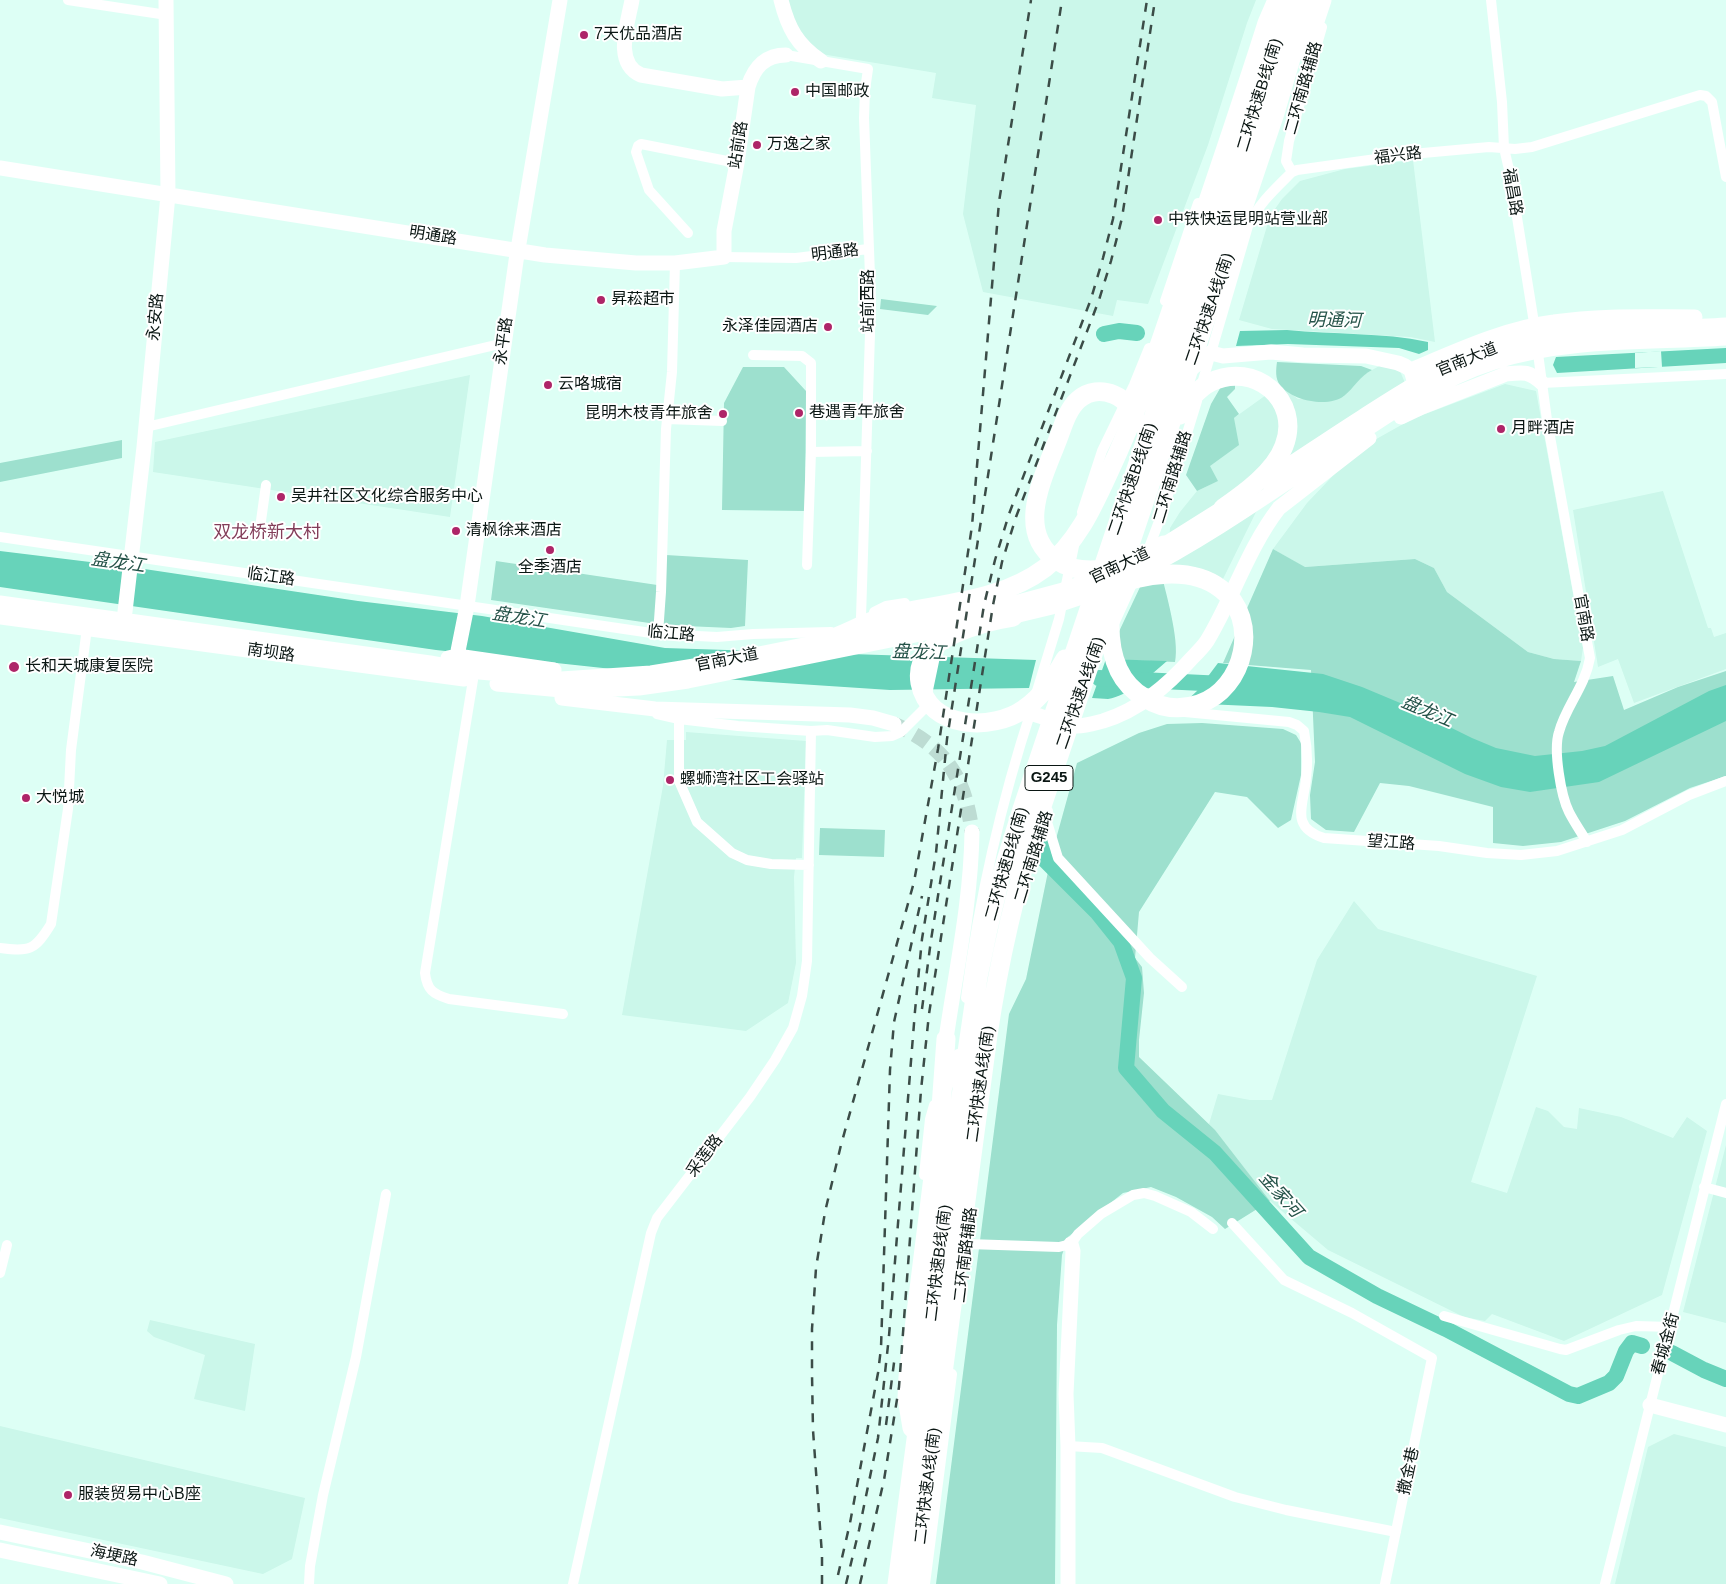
<!DOCTYPE html>
<html>
<head>
<meta charset="utf-8">
<style>
	body { margin:0 }
	canvas { display:block; background:#ddfff5 }
</style>
</head>
<body>
<canvas width="1726" height="1584"></canvas>
<script>
const ctx = document.querySelector('canvas').getContext('2d');
ctx.lineJoin = 'round';
function fillPath(path, color) { ctx.fillStyle = color; ctx.fill(path, 'evenodd'); }
function strokePath(path, color, width, dash) { ctx.strokeStyle = color; ctx.lineWidth = width; ctx.lineCap = dash ? 'butt' : 'round'; ctx.setLineDash(dash || []); ctx.stroke(path); }
function label(font, color, halo, rows, align = 'center') {
  ctx.font = font + ' Helvetica,"Noto Sans SC",sans-serif'; ctx.lineWidth = 4; ctx.setLineDash([]); ctx.textBaseline = 'middle'; ctx.strokeStyle = halo; ctx.fillStyle = color; for (const [text, x, y, turn = 0] of rows) {
    ctx.save(); ctx.translate(x, y); ctx.rotate((+turn || 0) * Math.PI / 180); ctx.textAlign = isNaN(turn) ? turn : align; if (halo) ctx.strokeText(text, 0, 0); ctx.fillText(text, 0, 0); ctx.restore();
  }
}
fillPath(new Path2D(`
	M786 0H1256L1247 23 1208 145 1148 304 1117 300 1113 316 983 292 963 214 976 105 932 98 936 73 797 50Z
	M1413 160 1435 342 1410 337 1272 329 1239 320 1270 216 1282 199 1300 181 1345 169Z
	M1381 365 1400 371 1413 402 1265 502 1256 512 1222 581 1167 567 1170 528 1180 512 1197 491 1217 481 1209 466 1234 418 1280 385 1298 399 1343 397 1365 374Z
	M470 375 450 517 153 472 155 442Z
	M1505 384 1536 391 1583 648 1581 661 1554 659 1528 652 1447 592 1434 568 1415 559 1304 567 1273 549 1307 503 1347 461 1371 442 1412 419Z
	M1663 491 1708 628H1711L1714 637 1726 633V669L1634 703 1618 659 1598 667 1573 510Z
	M686 732 806 741 802 858H796L794 877 796 963 788 1003 746 1031 622 1015 663 786 667 740H686Z
	M1354 901 1378 929 1537 976 1471 1182 1507 1193 1536 1107 1548 1111 1564 1127 1577 1129 1579 1108 1621 1117 1673 1138 1687 1117 1707 1131 1662 1295 1564 1341 1492 1314 1485 1321 1464 1317 1328 1250 1270 1201 1209 1124 1218 1094 1250 1100H1272L1317 960Z
	M1726 1145V1323L1683 1312Z
	M150 1320 255 1344 245 1411 194 1399 205 1355 154 1337 147 1331Z
	M0 1426 305 1498 292 1559 263 1574 0 1518Z
	M1674 1434 1726 1447V1584H1615L1648 1447Z`), '#cbf7ea');
fillPath(new Path2D(`
	M881 299 937 306 928 315 880 309Z
	M1277 362 1361 366 1372 370C1360 376 1354 388 1344 396 1328 408 1292 401 1280 385 1275 379 1276 369 1277 362Z
	M743 367H784L806 391 805 511 722 510 724 403Z
	M1235 384V389L1227 397 1239 414 1234 418 1239 445 1210 466 1218 481 1197 491 1186 475 1211 404 1222 385Z
	M122 440V458L0 482V463Z
	M1273 549 1305 567 1415 559 1434 568 1447 592 1528 652 1554 659 1581 661 1574 682 1613 676 1624 710 1678 687 1726 671V776L1690 788 1625 821 1561 842 1523 846 1493 843V807L1409 786 1380 783 1354 832 1326 830 1311 819 1310 795 1315 762 1311 670 1223 663Z
	M666 555 748 560 745 626 731 628 663 625 491 600 496 561 664 586Z
	M1160 568C1165 591 1180 639 1175 662L1106 659 1141 585Z
	M1202 723 1283 729 1296 735 1301 743V775L1291 820 1278 828 1247 797 1215 792 1139 912 1135 958 1142 967 1144 993 1139 1040V1057L1215 1130 1270 1201 1225 1229 1212 1217 1176 1197 1151 1187 1123 1193 1068 1237 1062 1255 1057 1325 1055 1584H936L1009 1014 1026 979 1051 857 1077 763 1139 733 1167 724Z
	M820 828 885 830 884 857 819 855Z`), '#9de0ce');
fillPath(new Path2D(`
	M1287 330C1334 335 1382 332 1428 342V350L1419 354 1399 348 1288 344 1236 346 1240 331Z
	M1726 348V363L1557 373 1553 365 1556 357Z
	M0 551 131 567 358 601 482 616 665 648 1036 660 1029 688 890 690 677 676 436 650 0 587Z
	M1106 659 1167 661C1152 674 1128 696 1108 699 1103 699 1097 698 1092 698Z
	M1218 663 1323 674 1362 687 1405 705 1472 738 1496 748 1535 756 1582 751 1605 746 1709 691 1726 685V721L1599 782 1530 792 1501 787 1465 774 1350 717 1319 712 1272 707 1184 703 1197 691Z`), '#67d3ba');
fillPath(new Path2D(`
	M1661 351 1662 367 1635 368V353Z`), '#ddfff5');
strokePath(new Path2D(`
	M1104 334 1119 331 1137 333
	M1099 678 1224 684
	M1041 841 1045 860 1097 912 1121 942 1134 978 1126 1068 1163 1111 1215 1153 1309 1257 1377 1296 1446 1329 1569 1394 1578 1396 1609 1383 1616 1376 1626 1351 1632 1343 1642 1346
	M1672 1353 1704 1370 1726 1379`), '#67d3ba', 16);
strokePath(new Path2D(`
	M894 724C946 747 965 777 972 832`), '#bddcd3', 15, [15, 8]);
strokePath(new Path2D(`
	M68 0 167 15
	M1491 0 1502 102 1504 148 1510 174 1535 329
	M786 55 868 69 865 90 864 118 871 302 861 617
	M1292 172 1286 161 1289 141 1322 27
	M688 233 649 190 636 152 638 146 641 144 737 163
	M724 257 796 258 868 249
	M1165 301 1198 203
	M1537 346 1547 420 1590 658C1585 687 1566 706 1559 732 1553 750 1561 796 1569 812 1574 822 1581 832 1587 842
	M753 355 802 356 811 363V452L807 565
	M1542 383 1726 374
	M1201 387 1248 226C1259 203 1275 189 1292 172L1297 170 1412 154 1489 147 1515 149 1532 147 1700 95 1706 96 1712 102 1726 177
	M667 419 722 421
	M146 427 504 343
	M811 452 867 451
	M1082 512 1102 451 1134 385 1149 348
	M259 535 266 485
	M0 537 658 634 717 637 753 634 831 632
	M1147 553 1164 508 1197 401
	M874 612 886 606 905 603
	M1113 626 1134 580
	M658 634 661 592 666 429 672 372 675 263
	M473 680 425 973C427 990 433 994 449 999L563 1014
	M1037 691 1059 619 1075 541
	M1185 712 1289 722 1297 725 1304 731C1307 746 1308 763 1306 778 1304 805 1289 827 1324 838L1439 846 1487 853 1521 855 1557 851 1622 830 1689 795 1726 781
	M657 714 679 719 738 726 811 731 827 730 875 737 892 736 901 732 924 709 937 647
	M679 719V781L697 822 732 853 747 860 771 864 809 865
	M1048 811 1047 822 1058 858 1150 958 1182 987
	M0 948C30 952 35 950 51 924L68 809 71 750 87 628
	M966 998C979 899 1001 802 1032 708
	M947 1088 953 1075 958 1054
	M924 1175 930 1119 934 1105
	M1704 1187 1726 1193
	M1232 1223 1284 1280 1352 1313 1432 1358 1385 1584
	M968 1244 1059 1247 1071 1244 1078 1234 1101 1214 1133 1195 1144 1193 1155 1196 1191 1212 1213 1229
	M0 1273 7 1245
	M1444 1316 1560 1349 1566 1350 1619 1330 1636 1326 1671 1327
	M1068 1446 1102 1448 1235 1497 1286 1510 1396 1532
	M309 1584 310 1566 323 1495 356 1357 386 1194
	M573 1584 651 1233 657 1218 750 1097 775 1060 793 1028 802 996 807 961 811 731
	M925 1584 952 1374
	M1605 1584 1726 1104`), '#fff', 10);
strokePath(new Path2D(`
	M632 0C628 23 613 63 641 75L722 89 748 87
	M781 0C788 28 797 45 821 61
	M0 168 545 255 636 263H675L724 257V231L737 163 748 87C754 68 764 55 786 55
	M1211 353 1223 356 1271 352 1303 355 1366 356 1398 363 1405 366 1411 370 1414 380
	M1411 370C1456 351 1505 328 1554 322 1600 315 1648 317 1695 317
	M1401 417 1422 407 1506 374C1524 372 1529 371 1542 383
	M1264 481C1297 460 1329 438 1362 417 1404 390 1445 363 1493 349 1568 326 1648 330 1726 325
	M1154 551 1232 502
	M1135 575C1210 537 1279 487 1349 441 1395 410 1441 379 1494 362 1569 338 1649 343 1726 338
	M0 603 430 663 479 672 561 679 651 673 719 662 1022 601 1063 590 1107 574
	M0 617 464 679
	M1002 619 1052 607 1103 590
	M123 629 144 447 168 195 166 0
	M457 656 467 606 516 261 560 0
	M448 658 457 656 554 670
	M497 684 572 691 639 688 688 681 960 626
	M562 698 655 709 850 715 873 718 894 724
	M1030 713C1045 717 1061 725 1077 726 1086 726 1095 723 1103 721 1139 710 1167 686 1192 658 1197 653 1203 647 1207 641 1233 598 1248 548 1279 508L1369 438
	M946 1039C956 970 971 902 972 832
	M1650 1405 1726 1425
	M0 1532 142 1562 226 1584
	M0 1550 160 1584
	M1068 1584V1446L1066 1394 1073 1251 1071 1244`), '#fff', 15);
strokePath(new Path2D(`
	M1185 373 1211 353`), '#fff', 16);
strokePath(new Path2D(`
	M1305 51 1322 0
	M1180 415C1188 402 1197 389 1211 382 1254 361 1302 400 1284 446 1275 471 1245 493 1223 508
	M1136 423C1133 397 1099 381 1078 400 1066 411 1062 430 1056 444 1042 480 1016 532 1056 560 1090 583 1132 562 1164 545
	M1108 588C1142 574 1190 565 1221 589 1261 619 1245 689 1199 704 1181 710 1162 709 1145 698 1116 682 1109 651 1110 619
	M1013 617C988 621 947 632 929 651 921 660 918 671 920 683 929 730 993 731 1024 709 1042 697 1054 678 1065 659
	M821 642C844 636 864 622 887 616 940 603 1000 602 1045 568 1077 543 1093 507 1109 472 1143 400 1166 324 1192 249 1217 174 1243 99 1267 23L1277 0
	M912 1428 907 1398 908 1377 940 1121 946 1039
	M897 1584 966 1059 978 977 988 929 999 883 1022 809 1257 108 1289 0
	M915 1584 988 1035C999 960 1016 887 1039 815L1275 113 1308 0`), '#fff', 19);
strokePath(new Path2D(`
	M922 1009 931 940 984 605 995 560 1009 514 1091 299 1103 258 1113 219 1147 0
	M886 1425 895 1355
	M838 1575 850 1523 878 1373 881 1348 890 1070 894 1022 922 896
	M822 1584V1555L813 1430 812 1374V1329L816 1268 825 1212 841 1145 914 882 938 749 972 526 999 202 1031 0
	M846 1584 859 1530 878 1438 889 1336 915 1011 922 939 936 853 947 739 1062 0
	M860 1584 884 1480 899 1387 921 1090 929 1014 993 605 1002 562 1016 517 1099 300 1111 261 1122 218 1155 0`), '#3b4c47', 2.5, [9, 9]);
for (const [x, y, r, color] of [
	[584,35,5,"#ae2568"],
	[795,92,5,"#ae2568"],
	[757,145,5,"#ae2568"],
	[1158,220,5,"#ae2568"],
	[601,300,5,"#ae2568"],
	[828,327,5,"#ae2568"],
	[548,385,5,"#ae2568"],
	[799,413,5,"#ae2568"],
	[723,414,5,"#ae2568"],
	[1501,429,5,"#ae2568"],
	[281,497,5,"#ae2568"],
	[456,531,5,"#ae2568"],
	[550,550,5,"#ae2568"],
	[14,667,6,"#ae2568"],
	[670,780,5,"#ae2568"],
	[26,798,5,"#ae2568"],
	[68,1495,5,"#ae2568"]
]) { const dot = new Path2D(); dot.arc(x, y, r, 0, 2 * Math.PI); ctx.fillStyle = color; ctx.fill(dot); strokePath(dot, '#fff', 2); }
for (const [x, y, w] of [
	[1049,778,48]
]) { const box = new Path2D(); box.roundRect(x - w / 2, y - 12.5, w, 25, 4); ctx.fillStyle = '#fff'; ctx.fill(box); strokePath(box, '#0a1613', 1); }
label('bold 15px', '#0a1613', null, [
	["G245",1049,778]
]);
label('16px', '#0a1613', '#fff', [
	["7天优品酒店",594,35],
	["中国邮政",805,92],
	["万逸之家",767,145],
	["中铁快运昆明站营业部",1168,220],
	["昇菘超市",611,300],
	["永泽佳园酒店",818,327,"right"],
	["云咯城宿",558,385],
	["巷遇青年旅舍",809,413],
	["昆明木枝青年旅舍",713,414,"right"],
	["月畔酒店",1511,429],
	["吴井社区文化综合服务中心",291,497],
	["清枫徐来酒店",466,531],
	["全季酒店",550,568,"center"],
	["长和天城康复医院",25,667],
	["螺蛳湾社区工会驿站",680,780],
	["大悦城",36,798],
	["服装贸易中心B座",78,1495]
], 'left');
label('16px', '#0a1613', '#fff', [
	["二环南路辅路",1304,88,-74],
	["二环快速B线(南)",1260,95,-73],
	["站前路",739,145,-81],
	["福兴路",1398,156,-7],
	["福昌路",1512,192,80],
	["明通路",433,236,9],
	["明通路",835,253,-7],
	["站前西路",869,301,-90],
	["二环快速A线(南)",1210,309,-71],
	["永安路",156,317,-85],
	["永平路",504,341,-82],
	["官南大道",1467,360,-22],
	["二环南路辅路",1173,477,-73],
	["二环快速B线(南)",1133,479,-71],
	["官南大道",1120,566,-25],
	["临江路",271,577,8],
	["官南路",1583,618,80],
	["临江路",671,634,5],
	["南坝路",271,653,8],
	["官南大道",727,660,-11],
	["二环快速A线(南)",1081,693,-71],
	["望江路",1391,843,4],
	["二环南路辅路",1034,857,-73],
	["二环快速B线(南)",1007,864,-74],
	["二环快速A线(南)",981,1084,-82],
	["采莲路",705,1156,-53],
	["二环南路辅路",966,1255,-83],
	["二环快速B线(南)",939,1263,-83],
	["春城金街",1666,1344,-75],
	["撒金巷",1409,1471,-78],
	["二环快速A线(南)",928,1486,-83],
	["海埂路",114,1556,12]
]);
label('italic 18px', '#255349', '#fff', [
	["明通河",1334,321,1],
	["盘龙江",118,563,8],
	["盘龙江",519,618,9],
	["盘龙江",919,653,2],
	["盘龙江",1427,712,23],
	["金家河",1280,1195,48]
]);
label('18px', '#823d59', '#fff', [
	["双龙桥新大村",267,533]
]);
</script>
</body>
</html>
